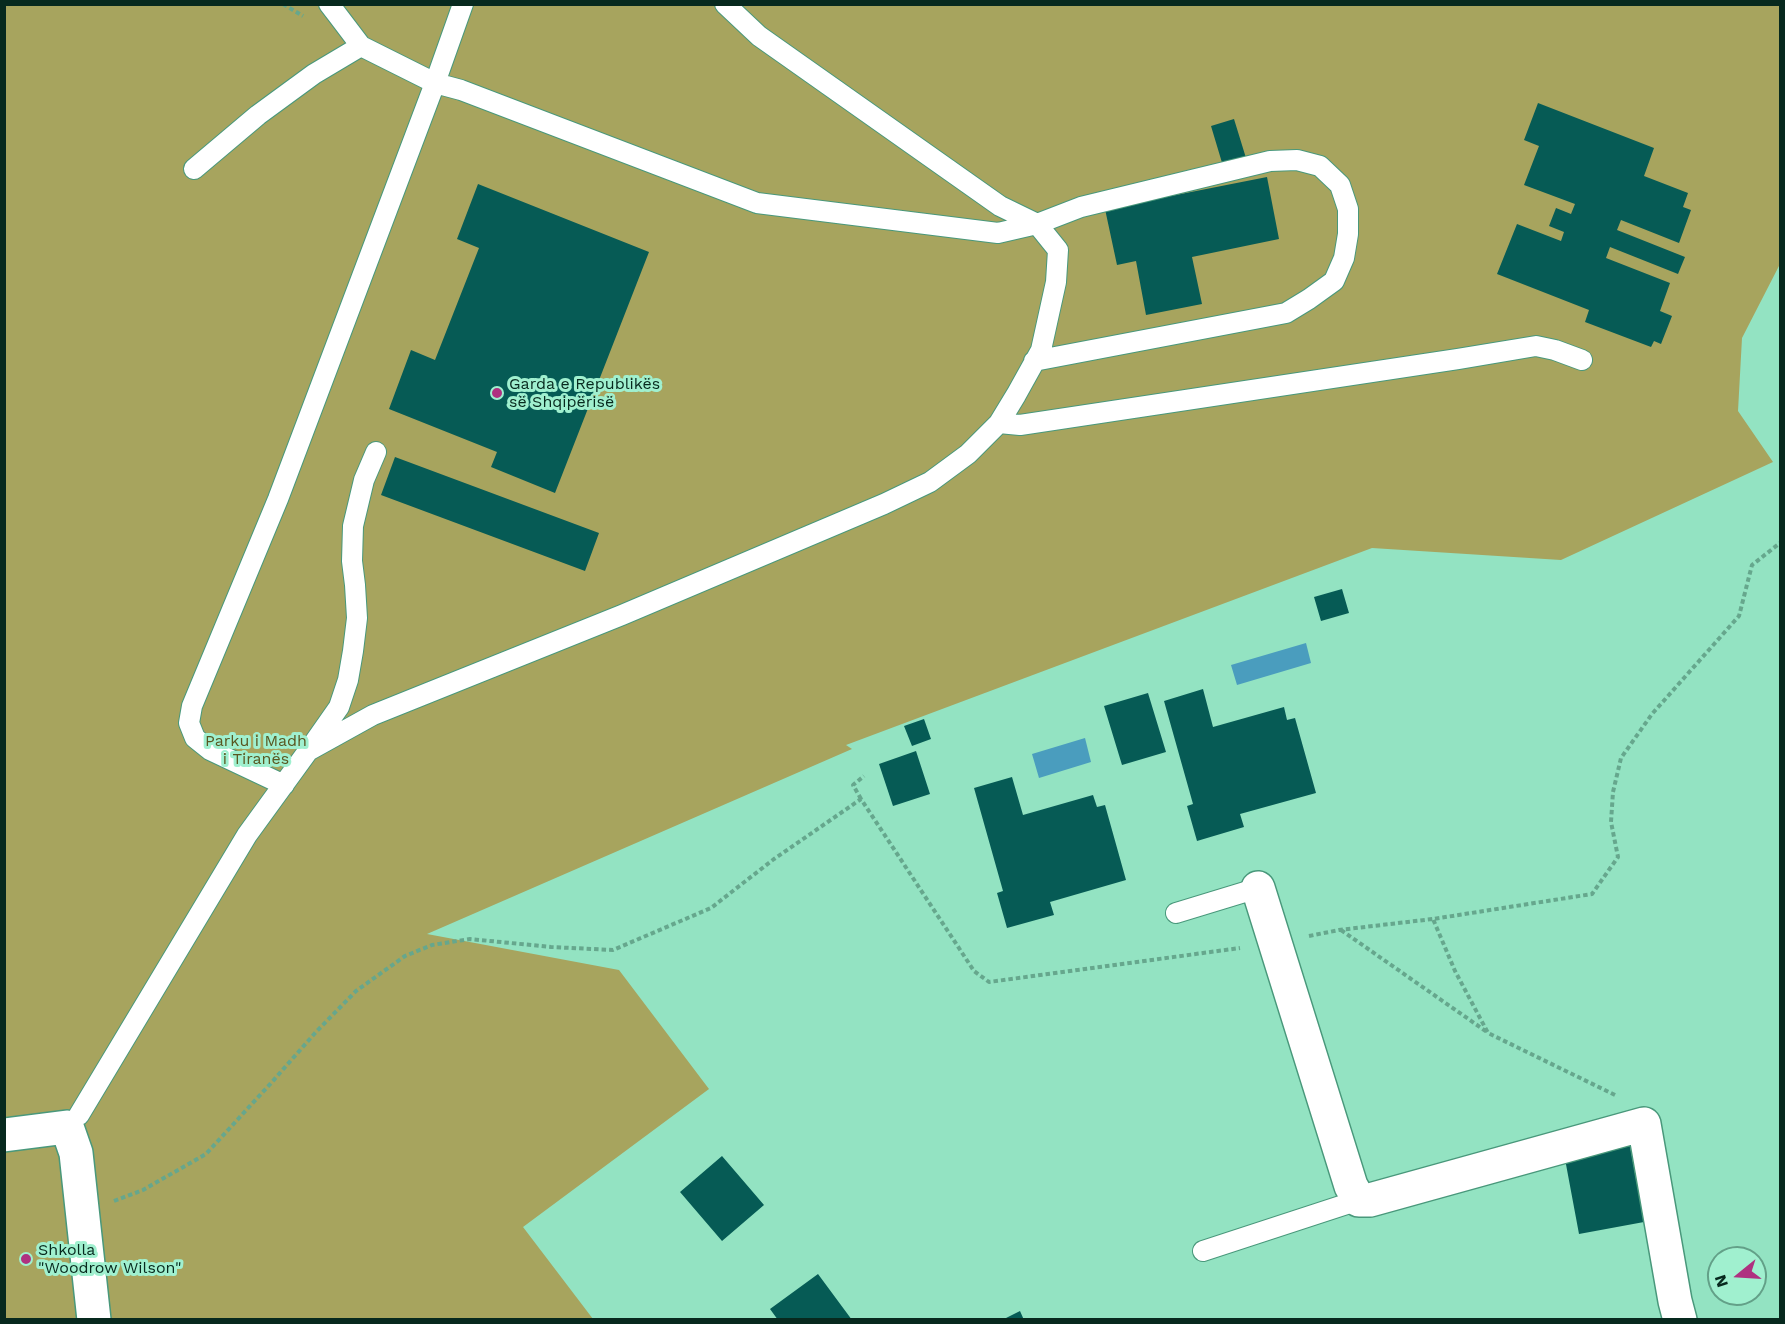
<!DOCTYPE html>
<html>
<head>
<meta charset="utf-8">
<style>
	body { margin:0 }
	#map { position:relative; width:1785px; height:1324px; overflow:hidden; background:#93e3c2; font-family:"Work Sans",sans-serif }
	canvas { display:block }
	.frame { position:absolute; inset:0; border:6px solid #07291e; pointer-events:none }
	.north { position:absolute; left:1707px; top:1246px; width:60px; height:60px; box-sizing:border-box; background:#a0f0cf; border:2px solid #63a088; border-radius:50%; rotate:252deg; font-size:16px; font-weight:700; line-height:24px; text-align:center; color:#07291e }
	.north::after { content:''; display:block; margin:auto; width:21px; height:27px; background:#af3180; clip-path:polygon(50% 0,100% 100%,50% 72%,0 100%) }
</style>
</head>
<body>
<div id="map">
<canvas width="1785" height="1324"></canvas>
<div class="frame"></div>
<div class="north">N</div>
</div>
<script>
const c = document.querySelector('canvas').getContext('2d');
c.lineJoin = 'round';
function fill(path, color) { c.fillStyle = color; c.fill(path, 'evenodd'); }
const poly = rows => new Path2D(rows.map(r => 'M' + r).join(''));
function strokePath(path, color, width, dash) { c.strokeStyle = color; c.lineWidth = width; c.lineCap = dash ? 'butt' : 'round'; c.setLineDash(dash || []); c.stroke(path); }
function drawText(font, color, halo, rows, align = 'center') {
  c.font = font + ' "Work Sans",sans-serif'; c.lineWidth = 6; c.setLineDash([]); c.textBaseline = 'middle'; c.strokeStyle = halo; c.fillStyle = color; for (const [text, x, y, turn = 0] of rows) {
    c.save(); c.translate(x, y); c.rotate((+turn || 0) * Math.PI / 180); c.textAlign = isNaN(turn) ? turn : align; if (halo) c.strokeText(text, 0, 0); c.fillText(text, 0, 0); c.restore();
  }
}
fill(poly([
	[5,5,1780,5,1780,264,1742,338,1738,411,1773,462,1561,560,1372,548,846,745,852,749,427,934,619,970,709,1089,523,1227,593,1319,5,1320]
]), '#a7a45e');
fill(poly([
	[1306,643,1311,663,1237,685,1231,665],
	[1085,738,1091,762,1039,778,1032,754]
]), '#4a9dbe');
fill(poly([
	[1538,103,1654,148,1644,176,1688,193,1683,207,1691,210,1679,243,1621,220,1617,230,1685,257,1678,274,1610,247,1606,258,1670,283,1660,311,1672,316,1661,344,1654,341,1651,347,1585,322,1589,310,1497,274,1517,224,1561,241,1564,232,1549,226,1556,208,1571,214,1575,204,1524,185,1539,146,1524,140],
	[1234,119,1246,158,1223,166,1211,126],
	[1267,177,1279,239,1192,257,1202,304,1146,315,1136,261,1117,265,1105,209],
	[478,184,649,252,555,493,491,467,497,452,389,409,411,350,435,360,479,248,457,239],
	[395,457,599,533,585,571,381,495],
	[1342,589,1349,613,1321,621,1314,597],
	[1203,689,1213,727,1284,707,1287,720,1295,718,1316,793,1240,814,1244,827,1197,841,1187,806,1193,804,1164,701],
	[1148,693,1166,752,1122,765,1104,706],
	[924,719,931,739,912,746,904,726],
	[916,751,930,794,893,806,879,764],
	[1012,777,1023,815,1093,795,1097,807,1105,805,1126,880,1050,902,1054,915,1007,928,997,893,1003,891,974,788],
	[1630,1146,1644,1222,1579,1234,1565,1159],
	[722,1156,764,1205,722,1241,680,1192],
	[818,1274,852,1320,778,1320,770,1309],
	[1020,1311,1024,1320,1002,1320]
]), '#065b55');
const lane = poly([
	[329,4,339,17,361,46,435,83,461,90,757,203,998,233,1037,224,1081,207,1270,161,1297,160,1320,166,1340,185,1348,209,1348,234,1344,258,1334,281,1309,299,1286,313,1034,361],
	[194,169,258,115,314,74,361,46],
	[999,423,1020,425,1458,359,1536,346,1555,350,1582,360],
	[311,747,339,707,348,680,353,651,357,618,355,585,352,561,353,526,364,480,376,452],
	[284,785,210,750,195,738,189,723,192,706,278,499,435,83,463,4],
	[1176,913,1258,888],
	[79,1115,247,835,308,751,373,715,622,615,884,504,930,482,968,454,999,423,1016,395,1041,350,1056,282,1058,250,1037,224,1000,206,759,36,725,4],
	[1203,1251,1359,1200]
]);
const street = poly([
	[1258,888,1351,1186,1359,1200,1370,1200,1644,1124,1675,1301,1680,1320],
	[4,1135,67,1127,76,1153,94,1320]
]);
strokePath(lane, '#49987b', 22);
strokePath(street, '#49987b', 36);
strokePath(poly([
	[283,4,303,16],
	[861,799,853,785,864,776],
	[1341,930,1487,1032],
	[1309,936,1339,930,1433,919],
	[1615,1095,1488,1033,1455,971,1433,919,1592,894,1618,857,1611,822,1613,792,1621,758,1652,714,1739,616,1752,565,1780,543],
	[114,1201,143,1190,206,1154,272,1082,316,1032,356,991,405,956,432,945,470,939,551,947,613,950,711,908,774,859,861,799,974,971,989,982,1240,948]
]), '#66a78d', 4, [4.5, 3]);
strokePath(lane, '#fff', 20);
strokePath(street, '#fff', 33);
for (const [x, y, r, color] of [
	[497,393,6,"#af3180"],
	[26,1259,6,"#af3180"]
]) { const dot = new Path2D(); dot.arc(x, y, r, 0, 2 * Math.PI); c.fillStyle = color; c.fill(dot); strokePath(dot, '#a0f0cf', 2); }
drawText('16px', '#07291e', '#a0f0cf', [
	["Garda e Republikës",509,384],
	["së Shqipërisë",509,402],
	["Shkolla",38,1250],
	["\"Woodrow Wilson\"",38,1268]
], 'left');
drawText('16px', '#595721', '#a0f0cf', [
	["Parku i Madh",256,741],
	["i Tiranës",256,759]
]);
</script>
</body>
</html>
